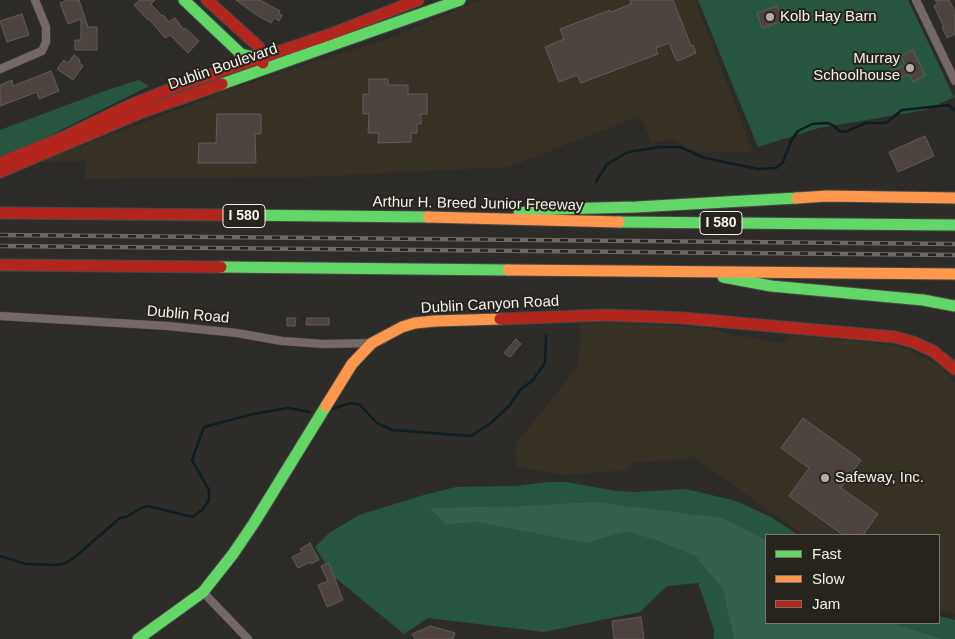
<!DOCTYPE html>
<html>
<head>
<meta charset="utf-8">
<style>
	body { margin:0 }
	#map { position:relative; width:955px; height:639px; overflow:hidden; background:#2e2c29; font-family:Helvetica,sans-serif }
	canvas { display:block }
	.legend { position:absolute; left:765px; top:534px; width:175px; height:90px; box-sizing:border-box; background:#27231d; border:1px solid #797670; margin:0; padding:6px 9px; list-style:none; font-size:15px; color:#f4f2ed }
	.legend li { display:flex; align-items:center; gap:10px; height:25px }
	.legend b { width:25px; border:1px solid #797670 }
</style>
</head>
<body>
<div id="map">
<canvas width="955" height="639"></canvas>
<ul class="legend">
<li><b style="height:6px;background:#63d668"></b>Fast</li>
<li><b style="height:6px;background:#ff974d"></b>Slow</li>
<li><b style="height:6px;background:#b3261e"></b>Jam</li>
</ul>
</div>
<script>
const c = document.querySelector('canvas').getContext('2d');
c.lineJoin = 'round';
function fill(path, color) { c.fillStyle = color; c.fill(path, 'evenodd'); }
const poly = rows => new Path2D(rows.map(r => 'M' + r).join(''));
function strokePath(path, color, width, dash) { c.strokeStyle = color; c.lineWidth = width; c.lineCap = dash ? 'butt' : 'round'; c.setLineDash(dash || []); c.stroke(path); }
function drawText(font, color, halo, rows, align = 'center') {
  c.font = font + ' Helvetica,sans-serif'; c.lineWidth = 4; c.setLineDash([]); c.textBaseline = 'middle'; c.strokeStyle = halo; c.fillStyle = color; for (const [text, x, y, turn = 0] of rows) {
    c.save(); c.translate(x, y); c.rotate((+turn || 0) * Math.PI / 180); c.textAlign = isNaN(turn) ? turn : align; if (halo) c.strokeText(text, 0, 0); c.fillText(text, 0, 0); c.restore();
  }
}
fill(poly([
	[480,0,695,0,753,152,696,152,673,139,652,143,640,116,509,167,308,177,85,179,86,161,39,162,232,89,390,38],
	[621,322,714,329,731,336,756,337,764,341,785,343,789,336,794,335,893,345,906,349,939,365,955,383,955,615,939,609,939,535,803,535,692,456,682,460,634,462,629,470,565,475,517,467,515,454,516,443,569,378,578,364,581,323]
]), '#383126');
fill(poly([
	[698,0,908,0,954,97,926,110,819,128,758,147],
	[139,80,149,86,11,155,0,158,0,130,107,90],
	[548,482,567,482,616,491,634,492,686,489,736,501,771,517,798,535,766,535,766,623,939,623,939,616,955,620,955,639,714,639,714,630,698,583,667,586,640,612,544,632,428,618,404,634,333,576,315,547,329,533,359,515,427,494,456,487,516,486]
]), '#26563f');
fill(poly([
	[594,502,722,518,766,540,766,623,895,623,900,626,942,639,734,639,723,589,695,556,659,541,627,531,586,543,478,522,446,524,430,508,525,506]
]), '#31614b');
strokePath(poly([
	[596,182,607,164,628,152,660,147,680,147,705,158,758,169,776,168,783,162,791,141,798,131,812,124,828,123,834,126,839,131,845,132,866,123,886,123,902,110,949,105,955,111],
	[332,409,351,403,360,405,377,423,392,430,471,436,491,423,509,406,520,390,533,380,545,363,546,336],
	[0,556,25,564,57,565,66,563,76,556,120,518,126,517,141,508,148,506,193,517,203,509,209,500,209,490,192,460,204,427,253,414,288,408,310,412]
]), '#0b1f22', 2.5);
const building = poly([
	[68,0,79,0,88,27,97,27,97,50,75,50,75,40,81,40,81,19,68,24,60,3,68,0],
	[140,0,155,0,151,4,162,16,163,15,169,22,175,18,184,30,185,28,199,41,188,53,170,35,165,38,149,19,148,20,134,5,140,0],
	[236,0,260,0,280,11,279,14,282,15,279,21,274,18,271,23,258,16,236,0],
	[630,0,673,0,691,46,693,45,696,53,678,61,676,60,669,43,656,48,658,54,581,83,577,75,559,82,545,47,564,39,560,29,610,10,611,12,631,4,630,0],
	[935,0,949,0,955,12,955,34,947,38,942,27,944,27,934,6,938,4,935,0],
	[777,6,783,21,762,28,757,13,777,6],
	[22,14,29,35,7,42,0,21,22,14],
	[913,50,925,75,913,82,909,74,897,80,892,71,905,65,901,56,913,50],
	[74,55,80,60,79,62,83,66,73,80,57,69,64,60,68,63,74,55],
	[51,71,59,91,39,99,37,92,0,106,0,85,12,80,13,86,51,71],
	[369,79,388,79,388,85,408,85,408,94,427,94,427,114,421,114,421,124,417,124,417,133,411,133,411,142,378,143,379,133,368,133,369,114,363,114,363,94,369,94,369,79],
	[217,114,261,114,261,134,255,134,256,163,198,163,199,143,216,143,217,114],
	[925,136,934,156,898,172,889,152,925,136],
	[287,318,296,318,295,326,287,326,287,318],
	[307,318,329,318,329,325,306,325,307,318],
	[516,339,521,344,510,357,504,353,516,339],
	[803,418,861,460,841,488,878,514,863,535,843,535,789,496,809,468,781,448,803,418],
	[310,543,319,560,311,564,310,562,298,568,292,557,302,552,300,549,310,543],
	[329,563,343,600,327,607,318,585,328,581,321,566,329,563],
	[641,617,644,639,614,639,612,621,641,617],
	[431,626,455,633,453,639,415,639,412,634,431,626]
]);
fill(building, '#4d433e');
strokePath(building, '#605c5a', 1);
const street = poly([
	[916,0,955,81],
	[0,69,42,51,46,42,46,27,35,0],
	[0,316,168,326,237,333,282,341,324,344,372,343],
	[203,592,248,639]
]);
const fast = poly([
	[184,0,241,54,259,58],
	[222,84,460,0],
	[519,213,555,209,636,207,797,198],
	[232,215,428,217],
	[619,222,955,225],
	[221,267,508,270],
	[723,277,771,286,923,300,955,306],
	[138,639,203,592,233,554,254,523,326,406]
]);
const slow = poly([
	[797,198,827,196,955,198],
	[428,217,619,222],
	[508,270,955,274],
	[326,406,352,364,372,343,402,327,415,323,435,321,500,319]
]);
const jam = poly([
	[207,0,259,47,259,58,263,63],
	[0,163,64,137,128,106,180,85,331,34,418,0],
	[0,172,145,111,222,84],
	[0,213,232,215],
	[0,265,221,267],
	[500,319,607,315,682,318,895,337,913,342,933,351,955,369]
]);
strokePath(street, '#494845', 9);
strokePath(fast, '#494845', 13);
strokePath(slow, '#494845', 13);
strokePath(jam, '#494845', 13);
strokePath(street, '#746866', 8);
strokePath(fast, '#63d668', 11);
strokePath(slow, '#ff974d', 11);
strokePath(jam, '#b3261e', 11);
const rail = poly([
	[0,235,955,244],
	[0,246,955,255]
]);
strokePath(rail, '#6e6764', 4.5);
strokePath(rail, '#27231d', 2.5, [8]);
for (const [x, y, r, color] of [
	[770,17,5,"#afada8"],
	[910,68,5,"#afada8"],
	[825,478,5,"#afada8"]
]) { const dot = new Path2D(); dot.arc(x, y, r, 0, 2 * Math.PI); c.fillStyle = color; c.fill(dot); strokePath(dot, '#27231d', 2); }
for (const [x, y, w] of [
	[244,216,42],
	[721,223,42]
]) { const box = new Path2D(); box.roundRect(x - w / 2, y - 11.5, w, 23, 4); c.fillStyle = '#27231d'; c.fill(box); strokePath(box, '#f4f2ed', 1); }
drawText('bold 14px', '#f4f2ed', null, [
	["I 580",244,216],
	["I 580",721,223]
]);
drawText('15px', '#f4f2ed', '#27231d', [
	["Kolb Hay Barn",780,17],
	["Murray",900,59,"right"],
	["Schoolhouse",900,76,"right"],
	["Safeway, Inc.",835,478]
], 'left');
drawText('15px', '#f4f2ed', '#27231d', [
	["Dublin Boulevard",223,67,-19],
	["Arthur H. Breed Junior Freeway",478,204,1],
	["Dublin Canyon Road",490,305,-3],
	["Dublin Road",188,315,5]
]);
</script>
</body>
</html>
